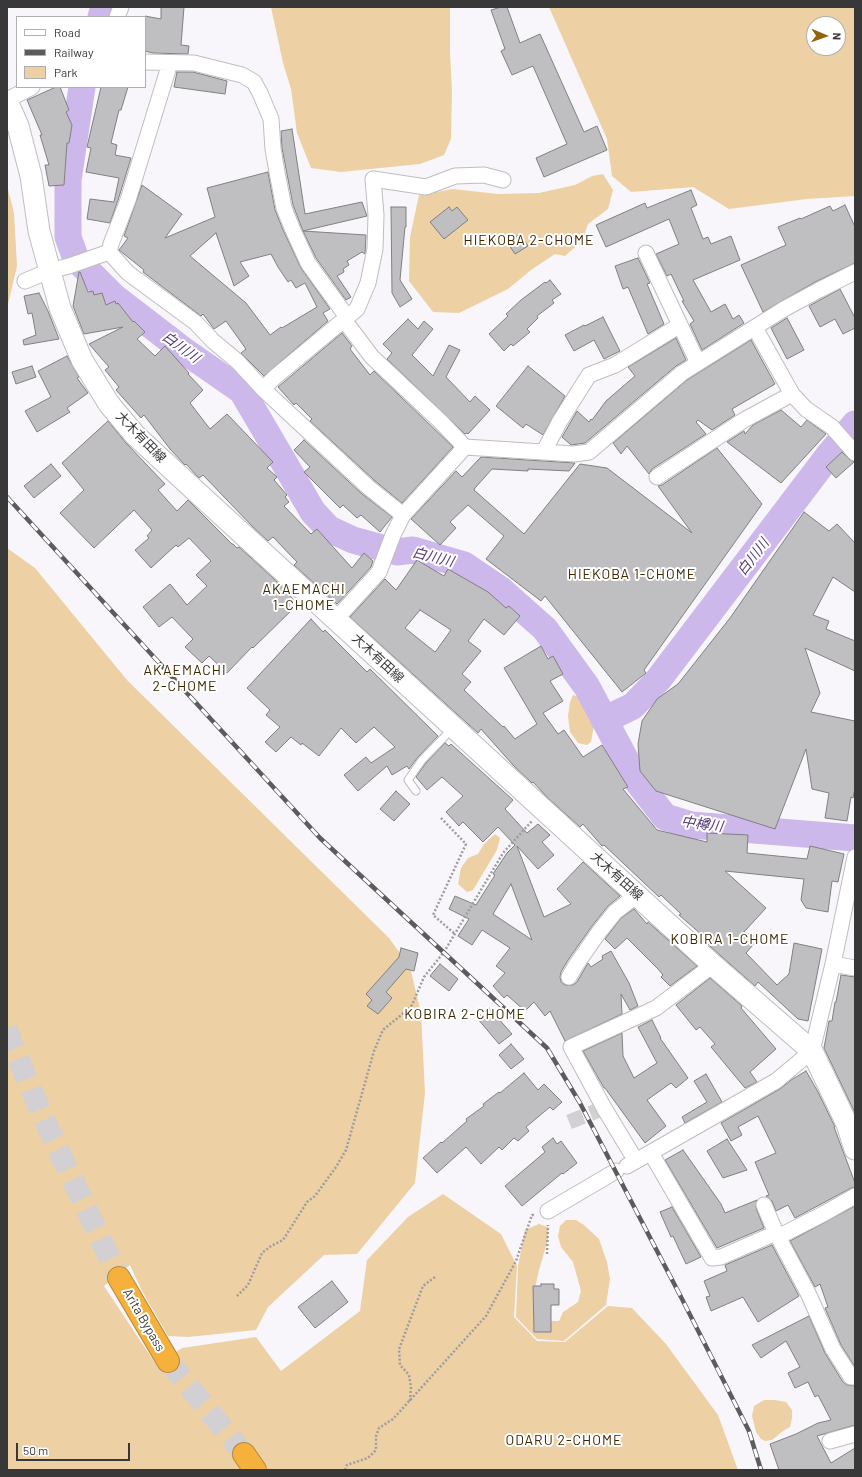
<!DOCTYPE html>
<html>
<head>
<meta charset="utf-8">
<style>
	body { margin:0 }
	#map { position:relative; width:862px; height:1477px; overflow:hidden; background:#f8f6fa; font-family:Barlow,sans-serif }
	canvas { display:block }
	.frame { position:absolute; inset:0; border:8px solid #383839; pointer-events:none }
	.legend { position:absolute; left:16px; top:16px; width:130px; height:72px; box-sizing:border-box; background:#fff; border:1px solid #afafb0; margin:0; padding:5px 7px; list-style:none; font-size:12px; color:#383839 }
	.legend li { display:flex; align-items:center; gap:8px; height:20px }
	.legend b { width:20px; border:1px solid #afafb0 }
	.north { position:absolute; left:806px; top:16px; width:40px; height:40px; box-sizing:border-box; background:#fff; border:1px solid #afafb0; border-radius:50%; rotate:92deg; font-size:11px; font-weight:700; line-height:16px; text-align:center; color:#383839 }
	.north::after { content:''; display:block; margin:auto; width:14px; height:18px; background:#90630c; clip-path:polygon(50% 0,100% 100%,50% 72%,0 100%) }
	.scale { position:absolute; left:16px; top:1443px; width:114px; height:18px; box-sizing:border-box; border:2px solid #383839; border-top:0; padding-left:5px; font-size:12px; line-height:14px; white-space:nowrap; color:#383839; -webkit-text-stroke:3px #fff; paint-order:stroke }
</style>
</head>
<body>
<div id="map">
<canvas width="862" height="1477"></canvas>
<div class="frame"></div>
<ul class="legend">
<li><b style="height:5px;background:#fff"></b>Road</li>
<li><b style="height:5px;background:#5c5b5d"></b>Railway</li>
<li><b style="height:11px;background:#eed0a5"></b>Park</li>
</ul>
<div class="north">N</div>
<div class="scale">50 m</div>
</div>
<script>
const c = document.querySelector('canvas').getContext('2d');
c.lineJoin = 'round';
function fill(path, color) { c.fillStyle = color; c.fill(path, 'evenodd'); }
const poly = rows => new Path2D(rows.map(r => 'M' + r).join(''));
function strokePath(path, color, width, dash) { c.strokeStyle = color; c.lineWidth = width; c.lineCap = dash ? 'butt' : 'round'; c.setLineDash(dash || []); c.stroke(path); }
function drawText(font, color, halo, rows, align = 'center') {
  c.font = font + ' Barlow,"Noto Sans JP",sans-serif'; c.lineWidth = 4; c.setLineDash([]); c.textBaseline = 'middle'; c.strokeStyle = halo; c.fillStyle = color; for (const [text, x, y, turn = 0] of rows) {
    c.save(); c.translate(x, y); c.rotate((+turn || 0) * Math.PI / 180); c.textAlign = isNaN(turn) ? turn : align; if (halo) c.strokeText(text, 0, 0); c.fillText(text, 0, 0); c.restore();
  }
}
fill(poly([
	[271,7,450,7,450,53,452,91,451,139,444,155,420,164,341,172,311,168,297,133,291,89,283,63],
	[549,7,855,7,855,196,807,199,729,209,693,187,631,192,612,176,607,139],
	[814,24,838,24,838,48,814,48],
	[603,174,613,190,608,209,588,224,582,241,565,256,555,254,531,270,508,289,459,313,433,312,409,281,410,237,419,195,453,189,498,194,539,193,575,185,592,176],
	[7,185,14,213,17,266,7,309],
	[7,548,35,568,127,680,389,938,410,967,421,1013,425,1093,415,1183,357,1254,324,1255,268,1307,256,1330,188,1337,168,1336,142,1291,130,1265,104,1286,159,1369,174,1358,174,1353,182,1348,256,1337,281,1371,360,1311,367,1260,408,1217,443,1194,501,1234,517,1266,514,1317,537,1341,565,1342,608,1306,632,1308,666,1344,718,1415,738,1470,7,1470],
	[573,695,579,697,594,725,591,742,587,745,578,743,570,732,568,716,570,702],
	[495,834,500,838,497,850,473,890,467,892,458,884,461,868,468,858,478,854,484,844],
	[566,1220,576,1220,584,1225,599,1239,607,1262,610,1279,606,1305,564,1341,537,1339,516,1317,518,1266,525,1230,539,1224,548,1227,548,1239,539,1270,533,1298,539,1321,559,1321,563,1312,578,1302,581,1291,573,1262,561,1247,558,1236,560,1226],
	[764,1400,775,1400,786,1402,792,1410,792,1418,790,1427,783,1431,772,1440,765,1441,761,1439,756,1432,752,1416,754,1406]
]), '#eed0a5');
strokePath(poly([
	[101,17,104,7],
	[82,87,68,180,68,237,76,259,114,297,183,350,242,391,313,512,329,529,353,540,397,552,413,550,464,565,501,590,545,629,587,687,637,781,665,817,691,825,855,838],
	[604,720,633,706,658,680,829,455,855,424]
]), '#cdb8eb', 27);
const building = poly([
	[161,7,184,7,181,45,189,46,188,54,153,53,145,51,145,16,161,19,161,7],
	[501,7,507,7,520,43,540,34,584,132,597,126,607,150,544,177,536,158,567,144,533,66,512,75,501,51,505,49,491,10,501,7],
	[177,72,193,72,227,81,225,94,174,87,177,72],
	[56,87,60,87,69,110,66,112,72,125,69,143,67,143,64,185,49,186,45,165,49,165,40,135,42,135,27,100,56,87],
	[101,87,128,87,121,110,119,110,111,143,117,145,115,155,131,158,119,197,110,223,87,219,90,199,114,202,119,178,86,172,91,148,87,147,101,87],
	[292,129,305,214,362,202,367,216,303,231,293,205,282,148,281,131,292,129],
	[268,172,275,210,284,232,301,268,330,309,323,313,328,321,264,376,241,353,246,349,226,321,214,329,203,314,201,316,143,272,144,270,119,250,128,238,124,236,142,185,182,214,165,238,215,217,207,188,268,172],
	[216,233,234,286,249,276,240,262,271,254,278,267,288,282,291,280,296,288,305,283,317,307,282,328,281,327,270,335,246,303,190,256,216,233],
	[691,190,697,205,691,208,703,239,708,237,711,244,731,236,740,260,693,280,711,312,725,304,733,319,739,315,744,323,702,350,690,324,694,321,682,301,684,301,671,274,667,276,656,254,679,244,669,219,606,247,596,225,645,203,647,208,691,190],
	[845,205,855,227,855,263,815,282,763,312,741,265,786,245,778,227,800,218,801,219,830,206,833,211,845,205],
	[391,207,406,207,406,227,405,227,400,280,412,299,400,307,392,293,391,207],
	[449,207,452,211,457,207,468,220,444,239,430,222,449,207],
	[303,231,366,235,365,254,362,252,347,261,349,265,343,269,344,272,337,276,351,297,346,300,316,258,303,231],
	[520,234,528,246,515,254,507,242,520,234],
	[638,258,650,283,647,284,664,324,648,334,628,287,623,289,615,266,638,258],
	[79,272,80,272,88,292,93,291,94,295,102,293,106,305,115,301,116,304,118,303,133,322,134,321,145,332,137,339,155,356,165,346,189,373,188,374,203,390,190,403,210,429,227,414,273,462,267,468,277,477,274,480,287,495,285,497,289,502,284,506,311,534,317,529,352,568,364,553,373,561,371,567,337,604,294,565,297,562,273,537,268,541,252,526,203,475,199,478,186,464,185,465,170,449,144,415,141,418,116,390,119,387,105,370,109,367,89,344,123,327,84,334,73,306,79,272],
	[550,280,561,294,552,300,554,303,537,316,538,318,527,329,530,332,513,346,511,344,504,351,489,334,508,316,506,314,521,300,545,282,546,283,550,280],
	[840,289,855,318,855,328,843,334,835,319,820,327,809,306,840,289],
	[39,293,48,311,59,339,24,345,23,340,36,335,32,313,28,314,24,296,39,293],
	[603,317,620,351,604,359,594,340,574,351,565,335,584,325,585,326,603,317],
	[787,318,804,350,787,359,771,328,787,318],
	[408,319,418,329,424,321,433,329,412,355,433,376,449,345,460,350,446,377,470,402,475,396,490,410,468,434,467,433,465,434,387,359,392,353,383,344,408,319],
	[342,333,352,346,350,349,370,375,374,371,453,447,402,503,374,480,310,421,312,419,296,403,294,405,278,387,342,333],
	[676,338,686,360,676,366,585,443,571,445,562,437,577,411,589,422,591,419,592,420,606,401,635,376,628,367,676,338],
	[751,340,775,384,732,409,735,415,712,430,698,420,696,422,706,434,652,469,649,474,627,446,621,454,613,443,687,380,751,340],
	[67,356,79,377,77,378,88,393,67,408,70,412,37,432,25,411,51,397,38,371,67,356],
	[32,366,36,377,16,384,12,372,32,366],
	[528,366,565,396,543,435,526,424,523,428,496,406,528,366],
	[781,410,801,427,807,420,826,434,781,483,727,442,744,431,745,434,753,425,781,410],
	[108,421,126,443,165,484,158,490,177,511,188,500,232,544,233,544,237,548,239,547,273,578,298,604,253,648,252,647,227,673,209,656,202,663,185,647,193,639,172,617,159,627,143,607,170,584,187,605,207,586,196,575,211,561,189,538,178,547,176,545,151,568,135,550,149,538,147,536,152,530,134,510,94,548,60,513,84,490,62,463,108,421],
	[304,440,362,494,392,517,380,532,361,515,357,518,343,505,340,508,304,472,310,467,294,450,304,440],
	[717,448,762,504,644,670,646,673,622,692,545,596,541,601,486,559,504,536,468,505,450,522,456,528,440,545,411,519,456,471,462,477,481,457,575,463,569,471,528,469,528,471,492,469,475,488,474,490,524,534,580,464,607,468,692,533,658,486,662,485,717,448],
	[842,452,849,459,854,462,836,478,826,467,842,452],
	[51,464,61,476,34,498,24,486,51,464],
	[804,512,829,531,837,524,855,543,855,592,833,577,813,615,829,621,826,629,855,641,855,671,805,648,820,693,811,712,855,721,855,788,853,798,851,797,847,821,825,818,829,793,812,789,806,749,775,829,656,791,640,771,638,744,642,721,657,699,678,684,730,618,804,512],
	[417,560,444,576,448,569,488,592,506,608,509,606,520,616,504,635,484,619,468,641,481,651,462,674,471,682,464,690,503,727,504,726,515,739,537,724,504,668,541,646,548,659,553,656,563,674,550,681,563,701,543,713,558,734,564,730,583,757,602,745,628,787,623,789,657,830,707,842,707,833,748,835,747,853,807,859,810,846,844,854,838,882,832,881,828,912,806,908,801,900,804,879,725,871,766,908,744,932,759,938,746,953,777,985,789,974,794,943,822,949,808,1021,798,1019,758,982,755,986,721,956,700,937,702,935,679,915,681,914,661,895,659,897,604,845,602,846,583,824,580,827,547,797,533,782,532,783,513,765,481,729,478,733,350,617,385,579,396,590,417,560],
	[420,610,451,630,436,651,435,652,405,628,420,610],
	[311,619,323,632,325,630,367,672,370,669,438,736,418,757,409,769,407,766,392,775,387,766,358,791,344,775,366,757,371,763,395,747,374,727,356,743,341,728,319,756,302,743,301,745,291,737,276,752,265,742,280,727,266,715,270,710,247,688,311,619],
	[445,743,449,746,451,744,513,800,505,809,527,833,538,824,550,835,542,842,554,855,538,869,517,846,544,917,571,904,557,889,583,862,620,896,608,906,592,926,568,960,561,972,560,977,561,982,565,985,573,985,577,982,588,963,591,967,603,959,602,956,611,951,629,983,638,1006,630,1010,621,994,622,1014,565,1041,550,1011,545,1016,534,1002,525,1011,507,995,504,998,493,986,505,973,496,966,510,948,482,930,472,945,458,936,469,919,449,909,455,896,476,905,495,875,493,874,507,853,515,845,498,827,483,842,463,822,459,826,446,812,463,796,442,777,427,790,416,777,426,763,445,743],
	[511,884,532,940,493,914,511,884],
	[396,791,410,804,394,821,380,809,396,791],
	[634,909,647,924,648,922,697,966,670,986,661,977,663,975,658,969,627,938,615,949,605,939,621,918,634,909],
	[401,948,418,953,414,971,406,969,386,992,392,998,378,1014,367,1006,372,1000,366,994,399,957,401,948],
	[440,964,458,979,449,991,430,976,440,964],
	[841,975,855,977,855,1113,824,1048,829,1021,832,1021,835,1002,836,1002,841,975],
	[710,978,742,1006,741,1008,776,1049,750,1072,757,1082,745,1088,711,1047,715,1044,700,1027,696,1030,676,1005,710,978],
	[489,1008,512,1034,499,1044,477,1018,489,1008],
	[652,1020,661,1038,660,1038,688,1078,676,1088,671,1083,647,1100,666,1126,645,1143,605,1088,604,1088,583,1051,622,1033,623,1056,634,1078,657,1063,638,1027,652,1020],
	[511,1044,524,1059,511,1069,499,1055,511,1044],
	[806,1071,818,1092,835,1127,834,1127,855,1183,855,1187,851,1188,795,1218,788,1205,776,1211,772,1201,766,1196,769,1195,755,1162,776,1153,758,1116,738,1127,742,1135,731,1141,721,1123,780,1089,791,1080,806,1071],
	[524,1073,538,1090,544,1084,562,1102,553,1110,550,1107,526,1127,529,1131,518,1141,514,1138,502,1150,499,1147,481,1164,466,1147,437,1173,423,1158,441,1142,442,1143,467,1121,466,1119,484,1106,483,1104,499,1092,500,1093,524,1073],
	[706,1074,722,1102,685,1123,682,1117,707,1102,694,1081,706,1074],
	[553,1138,557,1144,561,1141,577,1163,563,1174,562,1173,522,1206,505,1186,545,1152,542,1147,553,1138],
	[727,1139,747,1170,723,1178,707,1151,727,1139],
	[683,1150,721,1204,725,1213,757,1200,756,1208,764,1228,717,1248,665,1160,683,1150],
	[855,1206,855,1367,841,1345,825,1308,828,1307,820,1284,815,1287,790,1241,855,1206],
	[672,1207,701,1257,686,1264,673,1236,671,1237,660,1212,672,1207],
	[772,1245,799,1296,758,1322,743,1297,711,1311,706,1297,710,1296,704,1281,727,1271,725,1265,772,1245],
	[332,1281,348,1302,315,1328,298,1307,332,1281],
	[541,1284,554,1284,554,1289,559,1289,559,1305,551,1305,551,1332,534,1332,533,1286,541,1286,541,1284],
	[809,1316,825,1353,843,1382,847,1385,855,1386,855,1425,817,1436,831,1463,855,1448,855,1470,779,1470,770,1444,796,1434,818,1423,831,1420,818,1395,815,1397,808,1382,795,1388,788,1373,800,1367,786,1341,761,1358,752,1345,809,1316]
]);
fill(building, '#bfbec1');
strokePath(building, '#817f82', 1);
strokePath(poly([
	[569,1122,604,1108]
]), '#d2d0d3', 15, [15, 8]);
strokePath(poly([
	[7,1028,11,1042,44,1119,119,1278],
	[168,1361,244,1454]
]), '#d2d0d3', 22, [22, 11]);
const lane = poly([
	[416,791,408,780,422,760,452,729]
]);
const street = poly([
	[117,17,121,7],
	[145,62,194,63,242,75,254,82,260,93,271,119,273,149,277,172,284,208,292,228,308,263,347,317],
	[170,63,128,200,111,244,109,252,128,273,196,323,213,341,237,361,263,389,275,377,357,309,368,283,375,249,376,215,373,179,426,187,455,176,484,175,503,180],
	[7,100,32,87],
	[646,253,698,363],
	[25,281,49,271,69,266,109,252],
	[344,320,372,357,440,421,465,447],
	[755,328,792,394,806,409,832,427,855,453],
	[263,389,368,487,403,515],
	[544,451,560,421,589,375,615,365,680,325],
	[657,477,744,420,792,394],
	[336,619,379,572,393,535,403,515,465,447,574,454,589,452,682,373,784,309,819,290,855,272],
	[833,964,855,968],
	[569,977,576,965,599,932,615,912,637,895],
	[651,1153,712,1258,721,1257,776,1233],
	[636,1161,604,1108,571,1047,656,1008,713,965],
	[627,1166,776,1081,812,1051,833,964,855,857],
	[764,1205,776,1233,808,1293,833,1349,851,1377,855,1377],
	[548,1211,616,1171],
	[778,1237,823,1214,855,1196],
	[830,1441,855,1434]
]);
const secondary = poly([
	[7,101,18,126,31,176,39,231,60,308,82,360,109,404,135,435,188,484,713,965,812,1051,847,1124,855,1149]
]);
const highway = poly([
	[119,1278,168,1361],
	[244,1454,255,1470]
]);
strokePath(lane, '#bfbdc1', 9);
strokePath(street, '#bfbdc1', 17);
strokePath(secondary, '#bfbdc1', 23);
strokePath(highway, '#b3873b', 24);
strokePath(poly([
	[441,818,466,844,433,915,455,934],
	[547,1254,548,1225],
	[237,1296,248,1285,262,1253,271,1246,283,1240,307,1202,315,1196,336,1167,346,1150,374,1051,382,1032,384,1029,399,1017,412,1005,424,977,444,952,503,853,532,821],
	[410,1401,411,1387,409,1375,400,1365,399,1349,423,1286,435,1277],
	[345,1470,347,1465,368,1458,376,1450,376,1436,379,1428,393,1419,486,1316,516,1261,532,1215,535,1215]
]), '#9d9c9e', 2.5, [2, 2]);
strokePath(lane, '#fff', 7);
strokePath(street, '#fff', 15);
strokePath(secondary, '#fff', 21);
strokePath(highway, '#f5b13c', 22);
const rail = poly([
	[7,497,320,838,547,1048,580,1103,681,1297,749,1431,761,1470]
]);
strokePath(rail, '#5c5b5d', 4.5);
strokePath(rail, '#fff', 3, [9]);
drawText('13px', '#383839', '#fff', [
	["大木有田線",141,437,46],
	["大木有田線",378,658,43],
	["大木有田線",617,876,42],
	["Arita Bypass",144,1320,60]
]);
c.letterSpacing = '1px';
drawText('14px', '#3b2600', '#fff', [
	["HIEKOBA 2-CHOME",529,240],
	["HIEKOBA 1-CHOME",632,574],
	["AKAEMACHI",304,589],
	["1-CHOME",304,605],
	["AKAEMACHI",185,670],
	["2-CHOME",185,686],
	["KOBIRA 1-CHOME",730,939],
	["KOBIRA 2-CHOME",465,1014],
	["ODARU 2-CHOME",564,1440]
]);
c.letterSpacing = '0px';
drawText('italic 14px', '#543876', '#fff', [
	["白川川",181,347,36],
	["白川川",433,557,14],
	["白川川",753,557,-53],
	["中樽川",702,824,8]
]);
</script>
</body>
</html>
